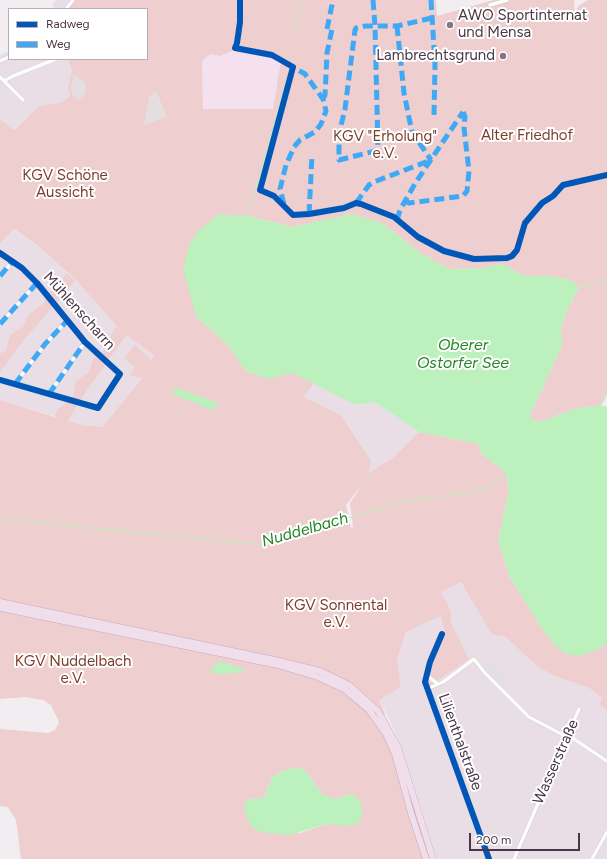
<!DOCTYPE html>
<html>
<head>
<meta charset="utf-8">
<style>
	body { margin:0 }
	#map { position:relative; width:607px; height:859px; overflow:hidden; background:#f2edf0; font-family:Figtree,sans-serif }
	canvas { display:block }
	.legend { position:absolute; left:8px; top:8px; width:140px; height:52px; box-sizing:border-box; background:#fff; border:1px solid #b6afb5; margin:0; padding:5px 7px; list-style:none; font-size:12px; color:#493745 }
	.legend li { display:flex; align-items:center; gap:8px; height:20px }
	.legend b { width:20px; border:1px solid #b6afb5 }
	.scale { position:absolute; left:469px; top:833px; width:111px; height:18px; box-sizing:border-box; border:2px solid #493745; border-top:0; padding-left:5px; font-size:12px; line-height:14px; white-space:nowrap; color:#493745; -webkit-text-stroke:3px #fff; paint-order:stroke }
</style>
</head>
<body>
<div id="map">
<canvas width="607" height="859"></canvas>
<ul class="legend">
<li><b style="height:5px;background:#0057b8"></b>Radweg</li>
<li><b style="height:5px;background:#3fa9f5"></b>Weg</li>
</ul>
<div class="scale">200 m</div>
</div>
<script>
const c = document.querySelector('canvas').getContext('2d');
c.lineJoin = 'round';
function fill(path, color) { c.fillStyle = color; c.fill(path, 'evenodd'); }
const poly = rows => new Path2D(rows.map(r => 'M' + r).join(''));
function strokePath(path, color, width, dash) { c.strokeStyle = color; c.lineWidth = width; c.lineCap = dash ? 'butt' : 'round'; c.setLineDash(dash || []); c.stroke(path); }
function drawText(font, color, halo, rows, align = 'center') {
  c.font = font + ' Figtree,sans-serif'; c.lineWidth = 4; c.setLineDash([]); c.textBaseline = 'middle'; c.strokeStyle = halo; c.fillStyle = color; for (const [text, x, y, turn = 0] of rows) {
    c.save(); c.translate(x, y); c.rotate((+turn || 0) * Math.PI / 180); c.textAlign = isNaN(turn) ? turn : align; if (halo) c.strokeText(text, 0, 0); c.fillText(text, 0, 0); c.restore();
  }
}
fill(poly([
	[56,0,72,0,65,9,56,9,52,5],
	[9,51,9,59,68,59,72,71,68,87,70,96,62,102,39,106,13,130,0,119,0,55],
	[0,207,10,227,37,245,74,278,125,334,154,355,153,366,102,427,83,425,0,400],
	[314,383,355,405,375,402,419,432,394,457,369,474,360,443,342,416,304,397],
	[461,582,492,635,504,636,537,666,554,676,589,688,602,698,599,704,607,711,607,859,437,859,401,744,379,699,401,687,397,660,406,632,441,616,444,630,440,641,469,659,451,622,451,610,440,592]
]), '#eadee6');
fill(poly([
	[237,49,282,61,273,110,203,109,202,61,210,54,220,56]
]), '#f5e0f0');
fill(poly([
	[72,0,436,0,437,16,494,0,574,0,575,16,578,6,588,0,607,0,607,394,601,405,574,409,539,422,529,417,562,346,561,328,567,310,579,288,571,280,550,276,525,276,502,264,482,268,449,269,422,254,382,223,351,214,293,227,248,216,196,316,226,343,247,372,269,379,293,372,314,383,304,397,342,416,371,461,369,473,394,457,419,432,478,444,482,454,506,473,509,490,498,541,510,578,540,625,555,646,595,651,607,644,607,711,599,704,602,698,589,688,554,676,537,666,504,636,492,635,461,582,441,592,451,611,451,622,469,659,429,686,427,680,444,630,441,616,406,632,397,660,401,687,379,700,385,714,384,717,399,744,435,859,21,859,16,820,8,807,0,806,0,729,48,733,55,730,59,722,51,705,43,700,24,697,0,699,0,400,58,418,55,416,58,409,73,397,76,381,89,372,93,359,108,347,112,333,117,326,74,278,37,245,14,229,0,243,0,119,14,130,39,106,62,102,70,96,68,87,72,71,68,59,147,59,147,9,65,9],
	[237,49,281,61,273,109,203,109,202,61,210,54,220,56],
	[126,335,154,355,151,360,135,345,124,358,135,367,129,375,142,378,144,376,102,427,83,425,68,421,80,400],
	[363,483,350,503,353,527,351,528,346,505],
	[293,768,304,769,323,795,335,799,352,794,339,824,327,824,300,833,260,832,248,799,263,798,273,777,282,771],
	[66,273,75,281,23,341,0,372,0,354,6,350,10,335,23,327,28,315,43,304,48,293,60,287]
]), '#eecece');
fill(poly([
	[74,74,84,81,86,87,86,93,79,100,77,100,72,94,71,87],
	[156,90,167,117,144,125,149,97],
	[489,659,506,679,499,685,482,665]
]), '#e4dee1');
fill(poly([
	[219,214,248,216,293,227,351,214,382,223,422,254,449,269,482,268,502,264,525,276,550,276,571,280,579,288,567,310,561,328,562,346,529,417,539,422,574,409,601,405,607,407,607,644,595,651,580,656,567,654,555,646,540,625,510,578,498,541,509,490,506,473,482,454,478,444,419,432,375,402,355,405,293,373,269,379,247,372,226,343,196,316,183,268,190,243,199,230],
	[175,387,218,403,217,407,212,410,173,394],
	[221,662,241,668,246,672,218,674,210,672,215,664],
	[293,768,304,769,323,795,335,799,352,794,360,800,362,810,360,822,352,826,327,824,289,835,260,832,251,827,245,814,244,806,248,799,263,798,273,777,282,771]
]), '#bcf0bc');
strokePath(poly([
	[296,31,301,0],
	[248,216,287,78],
	[579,288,607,280],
	[601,405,607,394],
	[0,519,264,545,400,502,467,493,489,487,506,473]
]), '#bcf0bc', 1);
const minor = poly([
	[490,5,507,0],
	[66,9,73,0],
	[0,61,9,57],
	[0,77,23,100],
	[4,81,13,76,56,59],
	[0,253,22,268,37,283,85,342,120,374,98,408,0,380],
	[0,276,13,261],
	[0,324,37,283],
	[15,384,45,344,67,321],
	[49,394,85,342],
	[442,634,430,662,425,682,489,859],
	[426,675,438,684],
	[427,689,443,682,474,659,484,672,529,717,567,737],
	[568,735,607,761],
	[514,859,579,709],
	[592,859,607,832]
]);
const trunk = poly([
	[0,602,279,661,320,671,349,685,378,711,398,747,433,859],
	[0,608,278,665,318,677,344,689,369,710,386,734,395,754,411,813,426,859]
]);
strokePath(minor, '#d0cace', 4.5);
strokePath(trunk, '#caa8c2', 7);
strokePath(minor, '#fdfcfd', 3.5);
strokePath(trunk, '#f0deea', 6);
strokePath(poly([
	[373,0,375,26,378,148,375,151,339,160,339,134,345,109,355,30,356,28,365,26,397,26,432,18],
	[431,0,435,64,434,116],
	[397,26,404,93,412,132,431,160],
	[327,29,333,0],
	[323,99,325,95,327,53,332,29],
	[405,201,409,203,463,196,467,191,469,171,464,128,465,116,463,112],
	[356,203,369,185,374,182,431,160],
	[284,204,280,189,286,165,294,147,300,140,315,132,321,124,326,111,323,99,305,74,293,67,292,69],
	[309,214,312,155],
	[397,220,400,210,416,182,463,112],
	[0,276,13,261],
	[0,324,37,283],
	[15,384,45,344,67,321],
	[49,394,85,342]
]), '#3fa9f5', 5, [10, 5]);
strokePath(poly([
	[240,0,240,22,237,43,235,48,272,55,293,67,260,190,274,196,293,215,309,214,344,208,356,203,361,204,394,217,418,237,444,251,474,259,507,258,512,256,517,250,525,223,542,203,553,196,563,185,607,175],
	[0,253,22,268,37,283,85,342,120,374,98,408,0,380],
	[442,634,430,662,425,682,489,859]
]), '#0057b8', 6);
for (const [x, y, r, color] of [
	[450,25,4,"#847781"],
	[503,56,4,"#847781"]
]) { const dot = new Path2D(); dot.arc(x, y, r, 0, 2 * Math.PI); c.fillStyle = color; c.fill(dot); strokePath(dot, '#fff', 1.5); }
drawText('15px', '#493745', '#fff', [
	["AWO Sportinternat",458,16],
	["und Mensa",458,33],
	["Lambrechtsgrund",495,56,"right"]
], 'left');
drawText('15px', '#7d3c28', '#fff', [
	["Alter Friedhof",527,136],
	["KGV \"Erholung\"",385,137],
	["e.V.",385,154],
	["KGV Schöne",65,176],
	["Aussicht",65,193],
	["KGV Sonnental",336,606],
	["e.V.",336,623],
	["KGV Nuddelbach",73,662],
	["e.V.",73,679]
]);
drawText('15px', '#493745', '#fff', [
	["Mühlenscharrn",79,311,48],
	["Lilienthalstraße",460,742,70],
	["Wasserstraße",556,762,-66]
]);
drawText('italic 16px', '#258627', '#fff', [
	["Oberer",463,345],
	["Ostorfer See",463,363],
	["Nuddelbach",305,530,-16]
]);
</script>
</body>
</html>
